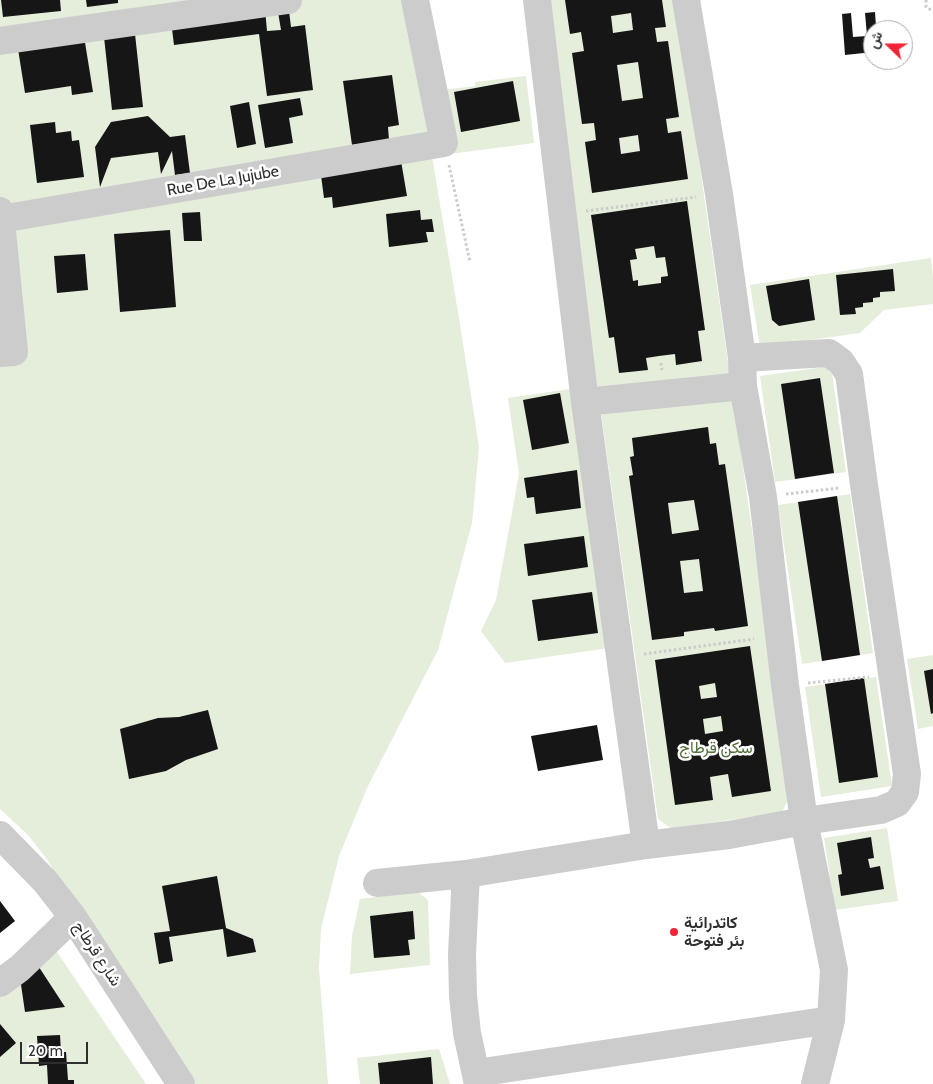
<!DOCTYPE html>
<html>
<head>
<meta charset="utf-8">
<style>
	body { margin:0 }
	#map { position:relative; width:933px; height:1084px; overflow:hidden; background:#fff; font-family:Cabin,Vazirmatn,sans-serif }
	canvas { display:block }
	.north { position:absolute; left:863px; top:20px; width:50px; height:50px; box-sizing:border-box; background:#fff; border:1px solid #acacac; border-radius:50%; rotate:292deg; font-size:14px; font-weight:700; line-height:20px; text-align:center; color:#2f2f2f }
	.north::after { content:''; display:block; margin:auto; width:18px; height:22px; background:#f22436; clip-path:polygon(50% 0,100% 100%,50% 72%,0 100%) }
	.scale { position:absolute; left:20px; top:1042px; width:68px; height:22px; box-sizing:border-box; border:2px solid #2f2f2f; border-top:0; padding-left:6px; font-size:15px; line-height:18px; white-space:nowrap; color:#2f2f2f; -webkit-text-stroke:4px #fff; paint-order:stroke }
</style>
</head>
<body>
<div id="map">
<canvas width="933" height="1084"></canvas>
<div class="north">ش</div>
<div class="scale">20 m</div>
</div>
<script>
const c = document.querySelector('canvas').getContext('2d');
c.lineJoin = 'round';
function fill(path, color) { c.fillStyle = color; c.fill(path, 'evenodd'); }
const poly = rows => new Path2D(rows.map(r => 'M' + r).join(''));
function strokePath(path, color, width, dash) { c.strokeStyle = color; c.lineWidth = width; c.lineCap = dash ? 'butt' : 'round'; c.setLineDash(dash || []); c.stroke(path); }
function drawText(font, color, halo, rows, align = 'center') {
  c.font = font + ' Cabin,Vazirmatn,sans-serif'; c.lineWidth = 5; c.setLineDash([]); c.textBaseline = 'middle'; c.strokeStyle = halo; c.fillStyle = color; for (const [text, x, y, turn = 0] of rows) {
    c.save(); c.translate(x, y); c.rotate((+turn || 0) * Math.PI / 180); c.textAlign = isNaN(turn) ? turn : align; if (halo) c.strokeText(text, 0, 0); c.fillText(text, 0, 0); c.restore();
  }
}
fill(poly([
	[0,0,406,0,459,318,479,447,472,523,438,650,368,786,339,856,321,929,319,968,328,1084,194,1084,71,898,46,858,28,835,0,809],
	[543,0,676,0,790,795,782,812,672,829,658,819],
	[526,76,534,143,450,154,443,90,475,86,475,82],
	[931,258,933,278,933,304,884,310,860,333,760,347,750,285],
	[831,366,846,472,775,482,760,376],
	[570,389,609,648,505,663,481,631,496,600,519,474,508,398],
	[850,494,873,653,802,664,778,505],
	[933,655,933,726,918,729,907,659],
	[876,677,892,786,821,797,805,687],
	[887,828,898,901,835,910,824,838],
	[418,892,428,900,430,965,350,974,352,936,360,899],
	[55,949,146,1084,0,1084,0,985],
	[439,1049,450,1084,360,1084,357,1058]
]), '#e5eddb');
fill(poly([
	[1,0,60,0,61,11,3,17],
	[86,0,118,0,118,3,87,7],
	[565,0,662,0,666,27,655,28,657,42,668,41,679,117,666,119,668,133,681,131,688,179,592,193,585,142,596,140,594,123,582,124,572,53,584,51,581,32,570,34],
	[631,13,633,30,613,33,611,16],
	[638,62,643,98,622,101,617,65],
	[638,135,640,151,621,154,619,138],
	[265,9,267,31,281,30,278,12,289,11,291,27,305,25,313,90,267,96,259,34,174,45,171,21],
	[875,12,876,27,886,27,887,30,873,30,873,52,845,55,842,14,851,13,853,37,867,36,865,13],
	[83,30,93,92,72,95,71,86,25,93,18,49],
	[135,34,143,107,112,110,104,37],
	[392,75,399,125,388,127,389,140,352,145,343,81],
	[513,81,520,121,461,132,454,92],
	[300,98,303,115,289,118,293,143,265,148,258,105],
	[249,102,256,144,237,148,230,106],
	[148,116,170,137,185,135,190,173,175,175,172,151,161,174,158,152,111,158,100,187,95,147,111,122],
	[55,122,56,133,71,131,72,141,79,140,84,177,37,183,30,125],
	[400,155,407,196,333,208,332,197,324,198,320,168],
	[687,201,705,330,698,331,702,361,676,365,675,354,659,356,646,358,648,370,619,373,614,337,609,338,591,215],
	[654,246,656,258,665,257,668,276,661,277,661,283,638,286,638,280,633,281,630,260,637,259,635,249],
	[420,210,421,220,432,219,434,232,426,232,428,242,389,247,386,214],
	[200,212,202,241,184,241,182,213],
	[170,230,176,307,120,312,114,234],
	[85,254,88,290,57,293,54,256],
	[893,269,895,291,880,292,880,297,873,298,873,302,863,303,863,307,855,308,856,314,840,315,836,275],
	[809,279,815,320,779,326,772,320,766,286],
	[820,378,834,473,795,479,781,384],
	[560,393,569,443,532,450,523,400],
	[708,427,710,444,716,443,719,465,725,464,748,626,715,631,714,628,684,632,684,636,652,640,629,476,633,475,630,457,634,456,632,438],
	[694,500,699,530,672,534,668,503],
	[699,559,703,591,684,593,680,561],
	[577,470,581,508,536,514,534,497,527,498,524,478],
	[837,496,860,655,822,661,798,502],
	[584,536,588,567,528,576,524,544],
	[592,592,598,633,538,641,532,600],
	[750,646,771,791,732,797,728,774,710,777,713,800,675,805,655,660],
	[715,683,717,697,701,699,699,686],
	[721,716,723,731,705,734,703,719],
	[933,669,933,713,931,714,924,671],
	[864,678,878,777,839,783,825,684],
	[208,710,218,749,186,760,166,771,129,779,120,729,158,718,179,717],
	[597,725,603,760,538,771,531,736],
	[871,837,874,858,868,859,870,868,880,866,884,889,841,896,838,875,842,874,837,843],
	[217,876,226,928,253,939,256,952,227,957,223,929,169,937,173,961,159,964,154,933,170,931,162,886],
	[0,901,15,921,0,933],
	[413,911,415,939,408,940,410,955,374,958,370,916],
	[35,961,65,1007,25,1012,19,971],
	[0,1024,16,1043,0,1057],
	[60,1035,61,1052,66,1052,68,1080,74,1080,74,1084,48,1084,47,1065,39,1066,37,1036],
	[431,1057,433,1084,380,1084,378,1063]
]), '#161616');
strokePath(poly([
	[926,0,926,7,933,11],
	[449,165,470,262],
	[586,211,696,197],
	[661,363,662,370],
	[786,494,839,488],
	[644,654,754,639],
	[808,683,869,677]
]), '#ccc', 3, [2.5, 2.5]);
strokePath(poly([
	[537,0,585,402,646,845],
	[686,0,719,194,742,358,743,386,763,497,785,685,804,821,834,970,831,1020,815,1084],
	[0,41,288,0],
	[0,211,14,352,0,353],
	[1,219,444,143,415,0],
	[585,402,743,386],
	[0,835,45,881,73,917,181,1084],
	[466,874,462,954,463,996,467,1033,478,1084],
	[377,883,466,874,646,845,729,835,804,821,881,810,897,803,905,792,907,774,864,485,849,374,841,362,829,353,742,358],
	[0,983,20,968,73,917],
	[476,1073,831,1020]
]), '#ccc', 28);
for (const [x, y, r, color] of [
	[674,932,5,"#f22436"]
]) { const dot = new Path2D(); dot.arc(x, y, r, 0, 2 * Math.PI); c.fillStyle = color; c.fill(dot); strokePath(dot, '#fff', 2); }
drawText('16px', '#2f2f2f', '#fff', [
	["Rue De La Jujube",223,181,-10],
	["شارع قرطاج",97,954,57]
]);
drawText('16px', '#526e38', '#fff', [
	["سكن قرطاج",716,748]
]);
drawText('bold 16px', '#2f2f2f', '#fff', [
	["كاتدرائية",684,923],
	["بئر فتوحة",684,941]
], 'left');
</script>
</body>
</html>
